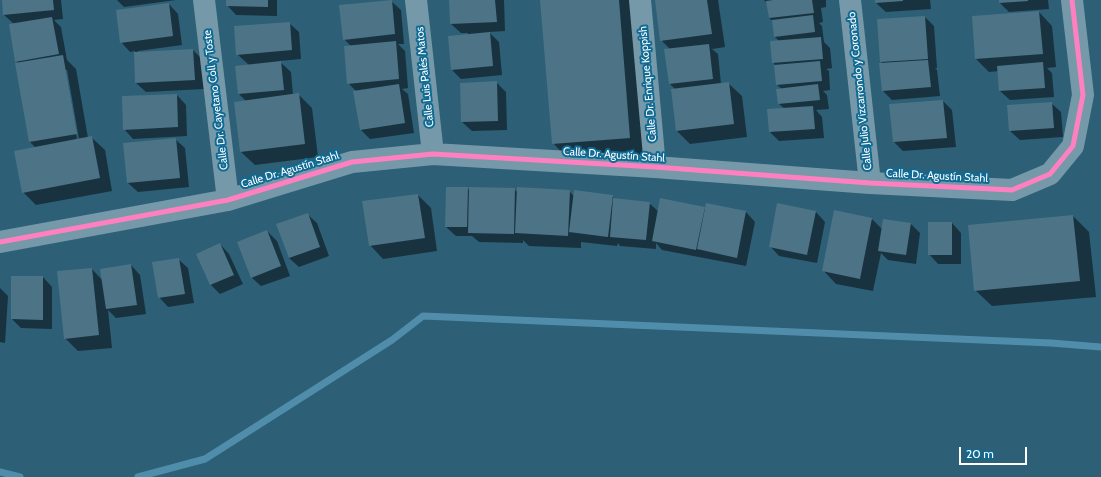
<!DOCTYPE html>
<html>
<head>
<meta charset="utf-8">
<style>
	body { margin:0 }
	#map { position:relative; width:1101px; height:477px; overflow:hidden; background:#2d5f76; font-family:Cabin,sans-serif }
	canvas { display:block }
	.scale { position:absolute; left:959px; top:447px; width:68px; height:18px; box-sizing:border-box; border:2px solid #fff; border-top:0; padding-left:5px; font-size:12px; line-height:14px; white-space:nowrap; color:#fff; -webkit-text-stroke:3px #0f6a94; paint-order:stroke }
</style>
</head>
<body>
<div id="map">
<canvas width="1101" height="477"></canvas>
<div class="scale">20 m</div>
</div>
<script>
const c = document.querySelector('canvas').getContext('2d');
c.lineJoin = 'round';
function fill(path, color) { c.fillStyle = color; c.fill(path, 'evenodd'); }
const poly = rows => new Path2D(rows.map(r => 'M' + r).join(''));
function strokePath(path, color, width, dash) { c.strokeStyle = color; c.lineWidth = width; c.lineCap = dash ? 'butt' : 'round'; c.setLineDash(dash || []); c.stroke(path); }
function drawText(font, color, halo, rows, align = 'center') {
  c.font = font + ' Cabin,sans-serif'; c.lineWidth = 4; c.setLineDash([]); c.textBaseline = 'middle'; c.strokeStyle = halo; c.fillStyle = color; for (const [text, x, y, turn = 0] of rows) {
    c.save(); c.translate(x, y); c.rotate((+turn || 0) * Math.PI / 180); c.textAlign = isNaN(turn) ? turn : align; if (halo) c.strokeText(text, 0, 0); c.fillText(text, 0, 0); c.restore();
  }
}
fill(poly([
	[3,0,61,0,63,19,54,20,61,27,67,60,76,69,88,138,91,137,105,150,112,191,36,205,23,192,36,148,30,142,18,63,16,61,14,24,4,15],
	[65,70,67,70,79,139,77,139],
	[117,0,176,0,124,7],
	[227,0,277,0,277,16,236,15,227,5],
	[450,0,504,0,505,31,489,32,499,42,502,75,461,79,452,70,449,37,468,35,468,33,461,33,451,24],
	[541,0,630,0,646,154,569,160,553,143],
	[656,0,718,0,725,47,712,49,718,54,721,84,728,83,742,96,747,137,690,144,677,131,675,89,670,84,670,49,661,40],
	[764,0,826,0,826,7,821,8,823,22,819,23,822,26,824,42,830,48,832,68,826,69,829,71,830,90,823,91,827,95,829,109,816,110,822,117,824,138,779,141,770,132,785,109,779,104,782,89,777,85,775,65,773,62,779,41,775,37,773,21,769,18,768,4],
	[876,0,930,0,931,9,886,12,876,3],
	[1000,0,1048,0,1049,9,1009,12,1000,3],
	[391,1,401,10,404,44,398,44,405,51,408,88,402,89,408,94,414,133,370,139,361,130,355,91,356,91,348,83,351,46,344,39],
	[169,4,178,14,182,45,138,51,138,52,193,50,202,59,204,89,146,92,136,83,135,51,130,52,121,42],
	[1039,12,1052,26,1056,67,1047,68,1052,73,1054,97,1010,100,1000,91,999,71,989,72,976,59],
	[925,17,934,26,937,68,935,68,937,70,940,96,892,100,883,91,884,64,881,62],
	[289,23,299,32,301,59,279,61,291,72,293,95,298,94,312,108,318,157,255,165,241,152,235,103,246,101,239,94,249,65,237,54],
	[496,82,506,92,507,130,472,131,462,122],
	[177,95,186,105,187,136,133,139,124,129],
	[943,101,952,110,956,147,903,151,894,142,891,105],
	[1051,103,1061,112,1063,137,1020,140,1010,131],
	[175,139,185,148,189,187,138,192,128,183],
	[467,188,470,191,514,189,517,192,569,191,574,196,612,196,616,200,649,203,659,212,704,208,706,210,707,205,746,212,755,222,746,266,662,250,656,243,656,249,620,246,618,243,617,246,581,242,581,248,529,246,523,240,523,243,479,242,472,236,456,236,446,227],
	[418,195,431,208,437,251,383,259,370,245],
	[816,212,825,222,817,263,779,256,770,246],
	[307,214,317,223,329,256,299,267,289,258],
	[1073,216,1089,232,1096,297,992,306,975,290],
	[872,219,882,229,911,224,920,233,916,264,888,260,881,253,873,291,836,284,823,270],
	[952,223,961,233,961,264,938,264,929,254],
	[267,231,277,241,290,276,261,286,251,277],
	[220,244,229,254,243,284,220,294,211,285],
	[178,259,188,268,194,303,168,307,159,297],
	[131,265,140,275,146,314,116,318,108,310,112,348,78,351,65,338,92,269,103,281],
	[43,277,52,287,52,329,21,328,12,319],
	[0,288,8,296,5,343,0,342]
]), '#0007');
strokePath(poly([
	[0,472,20,477],
	[138,477,205,459,392,340,423,316,1051,343,1101,347]
]), '#508dab', 7);
fill(poly([
	[2,0,53,0,54,10,3,15],
	[226,0,268,0,268,7,226,6],
	[392,0,395,34,343,40,339,5],
	[449,0,495,0,497,22,450,24],
	[540,0,619,0,630,138,552,144],
	[655,0,707,0,712,34,660,41],
	[773,0,812,0,814,13,769,18,766,1],
	[875,0,903,0,903,1,875,3],
	[999,0,1028,0,1028,1,999,3],
	[169,3,173,36,120,43,116,10],
	[1039,11,1043,54,975,59,972,16],
	[813,15,815,32,774,37,772,20],
	[925,16,928,59,880,62,877,19],
	[52,17,59,54,15,62,9,24],
	[290,22,292,50,236,55,234,26],
	[490,32,493,66,451,70,448,36],
	[821,37,823,59,772,63,770,41],
	[396,41,399,79,347,84,344,46],
	[709,44,713,79,669,84,664,49],
	[193,49,195,80,135,83,134,52],
	[63,55,77,134,29,142,15,63],
	[928,60,931,87,882,91,879,63],
	[281,61,284,90,238,94,235,66],
	[820,61,822,81,776,85,774,65],
	[1043,62,1045,88,999,91,997,66],
	[497,81,498,121,461,122,460,83],
	[729,82,734,124,676,131,671,89],
	[399,84,405,123,360,130,353,91],
	[818,84,820,100,778,104,776,89],
	[299,93,305,144,240,152,234,102],
	[177,94,178,127,123,130,122,96],
	[943,100,947,138,893,142,889,104],
	[1052,102,1054,128,1009,131,1007,105],
	[813,106,815,129,769,132,767,109],
	[92,136,100,178,22,193,14,151],
	[176,138,180,178,127,183,123,143],
	[446,187,468,187,467,227,445,227],
	[469,187,515,188,514,234,468,233],
	[517,187,570,190,568,236,515,233],
	[574,190,613,195,608,237,569,232],
	[418,194,425,238,369,246,362,201],
	[613,198,650,202,646,240,610,237],
	[660,198,705,207,696,250,652,241],
	[706,203,746,211,737,258,697,249],
	[777,203,816,211,807,255,769,247],
	[834,210,872,218,860,279,822,271],
	[308,213,320,247,289,258,276,224],
	[1073,215,1080,281,974,291,968,225],
	[883,219,911,223,906,255,878,251],
	[928,222,952,222,952,255,928,255],
	[267,230,281,266,251,278,237,242],
	[220,243,234,275,210,285,196,254],
	[179,258,185,294,158,298,152,262],
	[131,264,137,305,106,309,100,269],
	[92,268,99,335,64,339,57,271],
	[11,276,43,276,43,320,11,319]
]), '#4c7486');
strokePath(poly([
	[204,0,228,200],
	[416,0,433,154],
	[640,0,655,167],
	[850,0,870,183],
	[0,242,228,200,352,162,433,154,655,167,870,183,1012,190,1050,174,1073,146,1083,95,1072,0]
]), '#7699a9', 22);
strokePath(poly([
	[0,242,228,200,352,162,433,154,655,167,870,183,1012,190,1050,174,1073,146,1083,95,1072,0]
]), '#ff80c0', 5);
drawText('11px', '#fff', '#0f6a94', [
	["Calle Luis Palés Matos",425,77,-96],
	["Calle Dr. Enrique Koppish",648,84,-95],
	["Calle Julio Vizcarrondo y Coronado",860,91,-96],
	["Calle Dr. Cayetano Coll y Toste",216,100,-97],
	["Calle Dr. Agustín Stahl",614,155,4],
	["Calle Dr. Agustín Stahl",290,170,-17],
	["Calle Dr. Agustín Stahl",937,176,3]
]);
</script>
</body>
</html>
